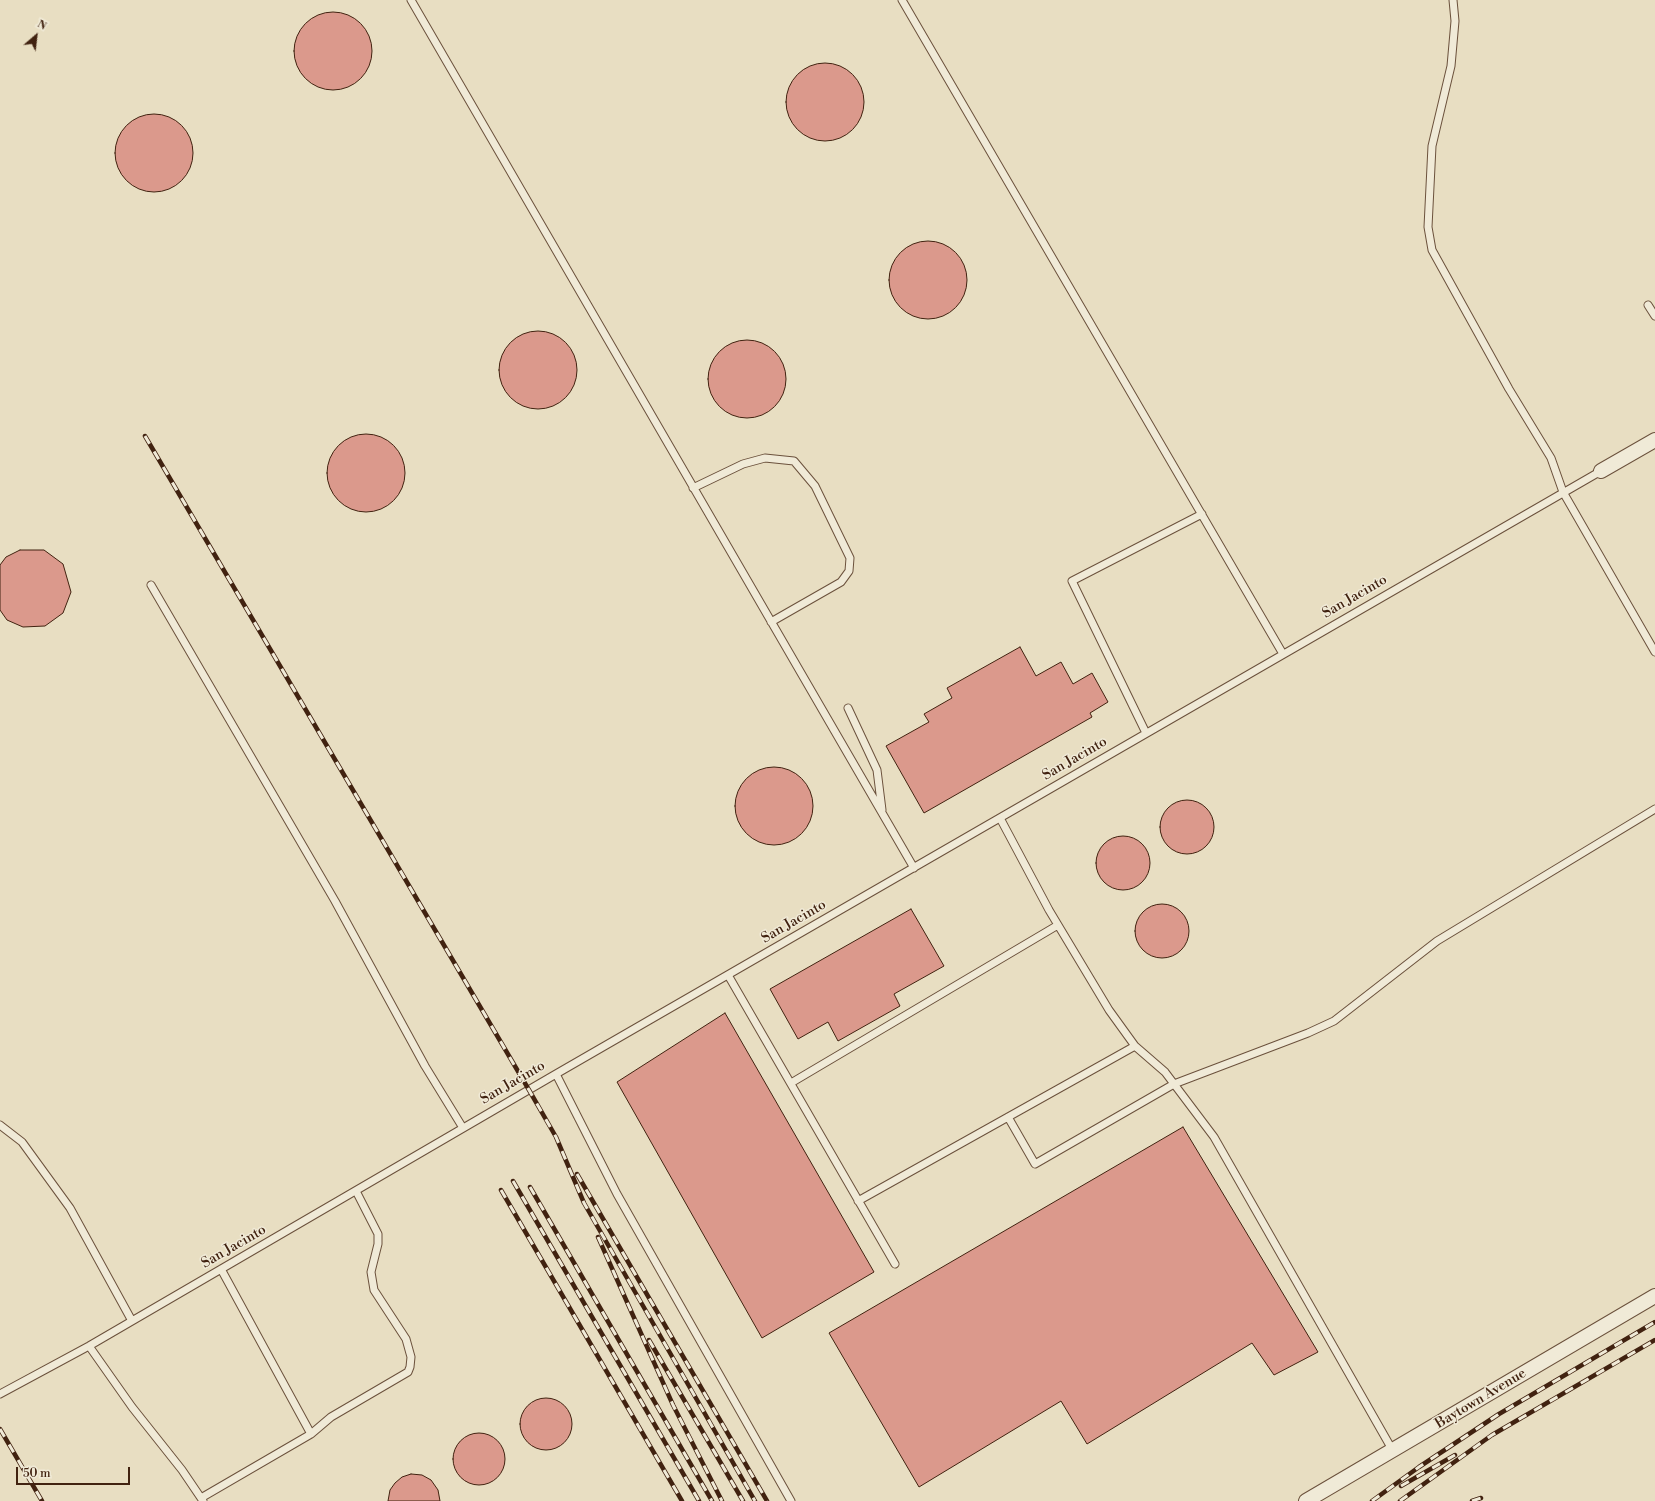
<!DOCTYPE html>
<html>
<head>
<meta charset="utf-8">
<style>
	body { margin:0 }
	#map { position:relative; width:1655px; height:1501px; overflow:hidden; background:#e8dec2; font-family:"Libre Bodoni",serif }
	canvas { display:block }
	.north { position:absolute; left:16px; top:16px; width:40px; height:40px; -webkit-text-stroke:3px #f0ead7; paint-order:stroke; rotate:28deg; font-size:11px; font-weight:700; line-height:16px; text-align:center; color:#412210 }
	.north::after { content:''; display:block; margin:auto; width:14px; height:18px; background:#412210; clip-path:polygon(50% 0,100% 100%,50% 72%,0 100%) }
	.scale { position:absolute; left:16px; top:1467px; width:114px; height:18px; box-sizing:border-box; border:2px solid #412210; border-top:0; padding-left:5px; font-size:12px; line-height:14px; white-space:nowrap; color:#412210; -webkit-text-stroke:3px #f0ead7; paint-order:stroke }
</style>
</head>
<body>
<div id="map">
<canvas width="1655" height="1501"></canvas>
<div class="north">N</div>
<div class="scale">50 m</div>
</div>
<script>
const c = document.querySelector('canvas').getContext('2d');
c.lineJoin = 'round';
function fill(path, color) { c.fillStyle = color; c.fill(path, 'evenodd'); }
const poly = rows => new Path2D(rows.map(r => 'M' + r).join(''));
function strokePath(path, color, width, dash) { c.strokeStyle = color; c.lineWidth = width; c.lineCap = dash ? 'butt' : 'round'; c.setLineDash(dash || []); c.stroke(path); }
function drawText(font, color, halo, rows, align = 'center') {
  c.font = font + ' "Libre Bodoni",serif'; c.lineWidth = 3; c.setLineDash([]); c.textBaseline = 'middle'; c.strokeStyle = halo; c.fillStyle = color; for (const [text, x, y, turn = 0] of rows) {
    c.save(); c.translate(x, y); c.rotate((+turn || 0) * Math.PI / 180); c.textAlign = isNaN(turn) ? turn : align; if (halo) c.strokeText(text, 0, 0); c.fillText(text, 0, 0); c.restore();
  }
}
const building = poly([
	'294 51a39 39 0 1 1 78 0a39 39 0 1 1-78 0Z',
	'786 102a39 39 0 1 1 78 0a39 39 0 1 1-78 0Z',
	'115 153a39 39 0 1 1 78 0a39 39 0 1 1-78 0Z',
	'889 280a39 39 0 1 1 78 0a39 39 0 1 1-78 0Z',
	'499 370a39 39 0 1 1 78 0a39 39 0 1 1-78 0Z',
	'708 379a39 39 0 1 1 78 0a39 39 0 1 1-78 0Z',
	'327 473a39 39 0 1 1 78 0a39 39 0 1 1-78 0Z',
	[20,550,44,550,63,564,71,592,63,613,45,626,23,627,7,620,0,610,0,565,6,557,20,550],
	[1020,647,1036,676,1061,662,1073,684,1092,673,1108,702,1090,713,1092,717,924,813,886,746,929,722,924,714,952,698,947,688,1020,647],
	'735 806a39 39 0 1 1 78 0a39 39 0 1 1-78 0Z',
	'1160 827a27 27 0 1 1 54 0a27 27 0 1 1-54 0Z',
	'1096 863a27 27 0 1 1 54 0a27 27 0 1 1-54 0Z',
	'1135 931a27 27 0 1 1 54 0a27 27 0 1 1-54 0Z',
	[911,909,944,966,894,994,900,1006,838,1041,828,1022,798,1039,770,989,911,909],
	[725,1013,874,1272,762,1338,617,1082,725,1013],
	[1183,1127,1318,1352,1274,1375,1252,1343,1087,1444,1061,1401,919,1487,829,1333,1183,1127],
	'520 1424a26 26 0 1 1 52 0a26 26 0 1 1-52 0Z',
	'453 1459a26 26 0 1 1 52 0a26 26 0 1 1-52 0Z',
	[411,1474,422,1475,431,1480,438,1490,440,1501,388,1501,390,1490,395,1483,402,1477,411,1474]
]);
fill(building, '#db998c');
strokePath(building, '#412210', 1);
const lane = poly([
	[411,0,914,868],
	[902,0,1283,654],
	[1453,0,1455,21,1451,66,1432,146,1428,227,1432,250,1509,389,1551,458,1563,492,1655,652],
	[1648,305,1655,316],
	[693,488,743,464,765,458,794,461,815,486,850,558,849,571,841,582,771,622],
	[151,585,335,901,425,1066,463,1128],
	[848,708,877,770,882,810],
	[1146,733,1072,581,1202,514],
	[728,975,895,1264],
	[1135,1046,1165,1072,1214,1137,1393,1451],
	[556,1074,617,1194,791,1501],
	[791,1083,1058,925],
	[1008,1117,1035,1164,1174,1084,1308,1033,1334,1021,1437,941,1655,809],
	[0,1125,22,1142,70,1208,132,1321],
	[858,1201,1135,1046,1109,1010,1049,910,1000,818],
	[89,1346,132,1407,182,1470,203,1501],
	[0,1394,89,1346,556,1074,1601,471],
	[311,1434,331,1417,408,1372,410,1367,411,1357,406,1339,374,1290,371,1272,378,1244,378,1234,356,1191],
	[201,1498,311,1434,221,1269]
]);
const street = poly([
	[1601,471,1655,440],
	[1306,1501,1655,1296]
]);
strokePath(lane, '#6b513c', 9);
strokePath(street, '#6b513c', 16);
strokePath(lane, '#f0ead7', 7);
strokePath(street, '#f0ead7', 14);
const rail = poly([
	[145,436,529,1090,556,1137,584,1203,755,1501],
	[577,1174,767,1501],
	[513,1181,699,1501],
	[530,1187,712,1501],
	[501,1190,682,1501],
	[598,1237,673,1405,722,1501],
	[649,1340,743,1501],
	[0,1429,42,1501],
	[1401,1486,1455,1455],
	[1372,1501,1419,1467,1499,1414,1655,1322],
	[1400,1501,1492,1435,1655,1340],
	[1472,1501,1481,1498]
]);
strokePath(rail, '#412210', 4.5);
strokePath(rail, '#f0ead7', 3, [9]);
drawText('14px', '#412210', '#f0ead7', [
	["San Jacinto",1355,597,-30],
	["San Jacinto",1075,759,-30],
	["San Jacinto",794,922,-30],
	["San Jacinto",513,1083,-30],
	["San Jacinto",234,1247,-30],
	["Baytown Avenue",1481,1399,-31]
]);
</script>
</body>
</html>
